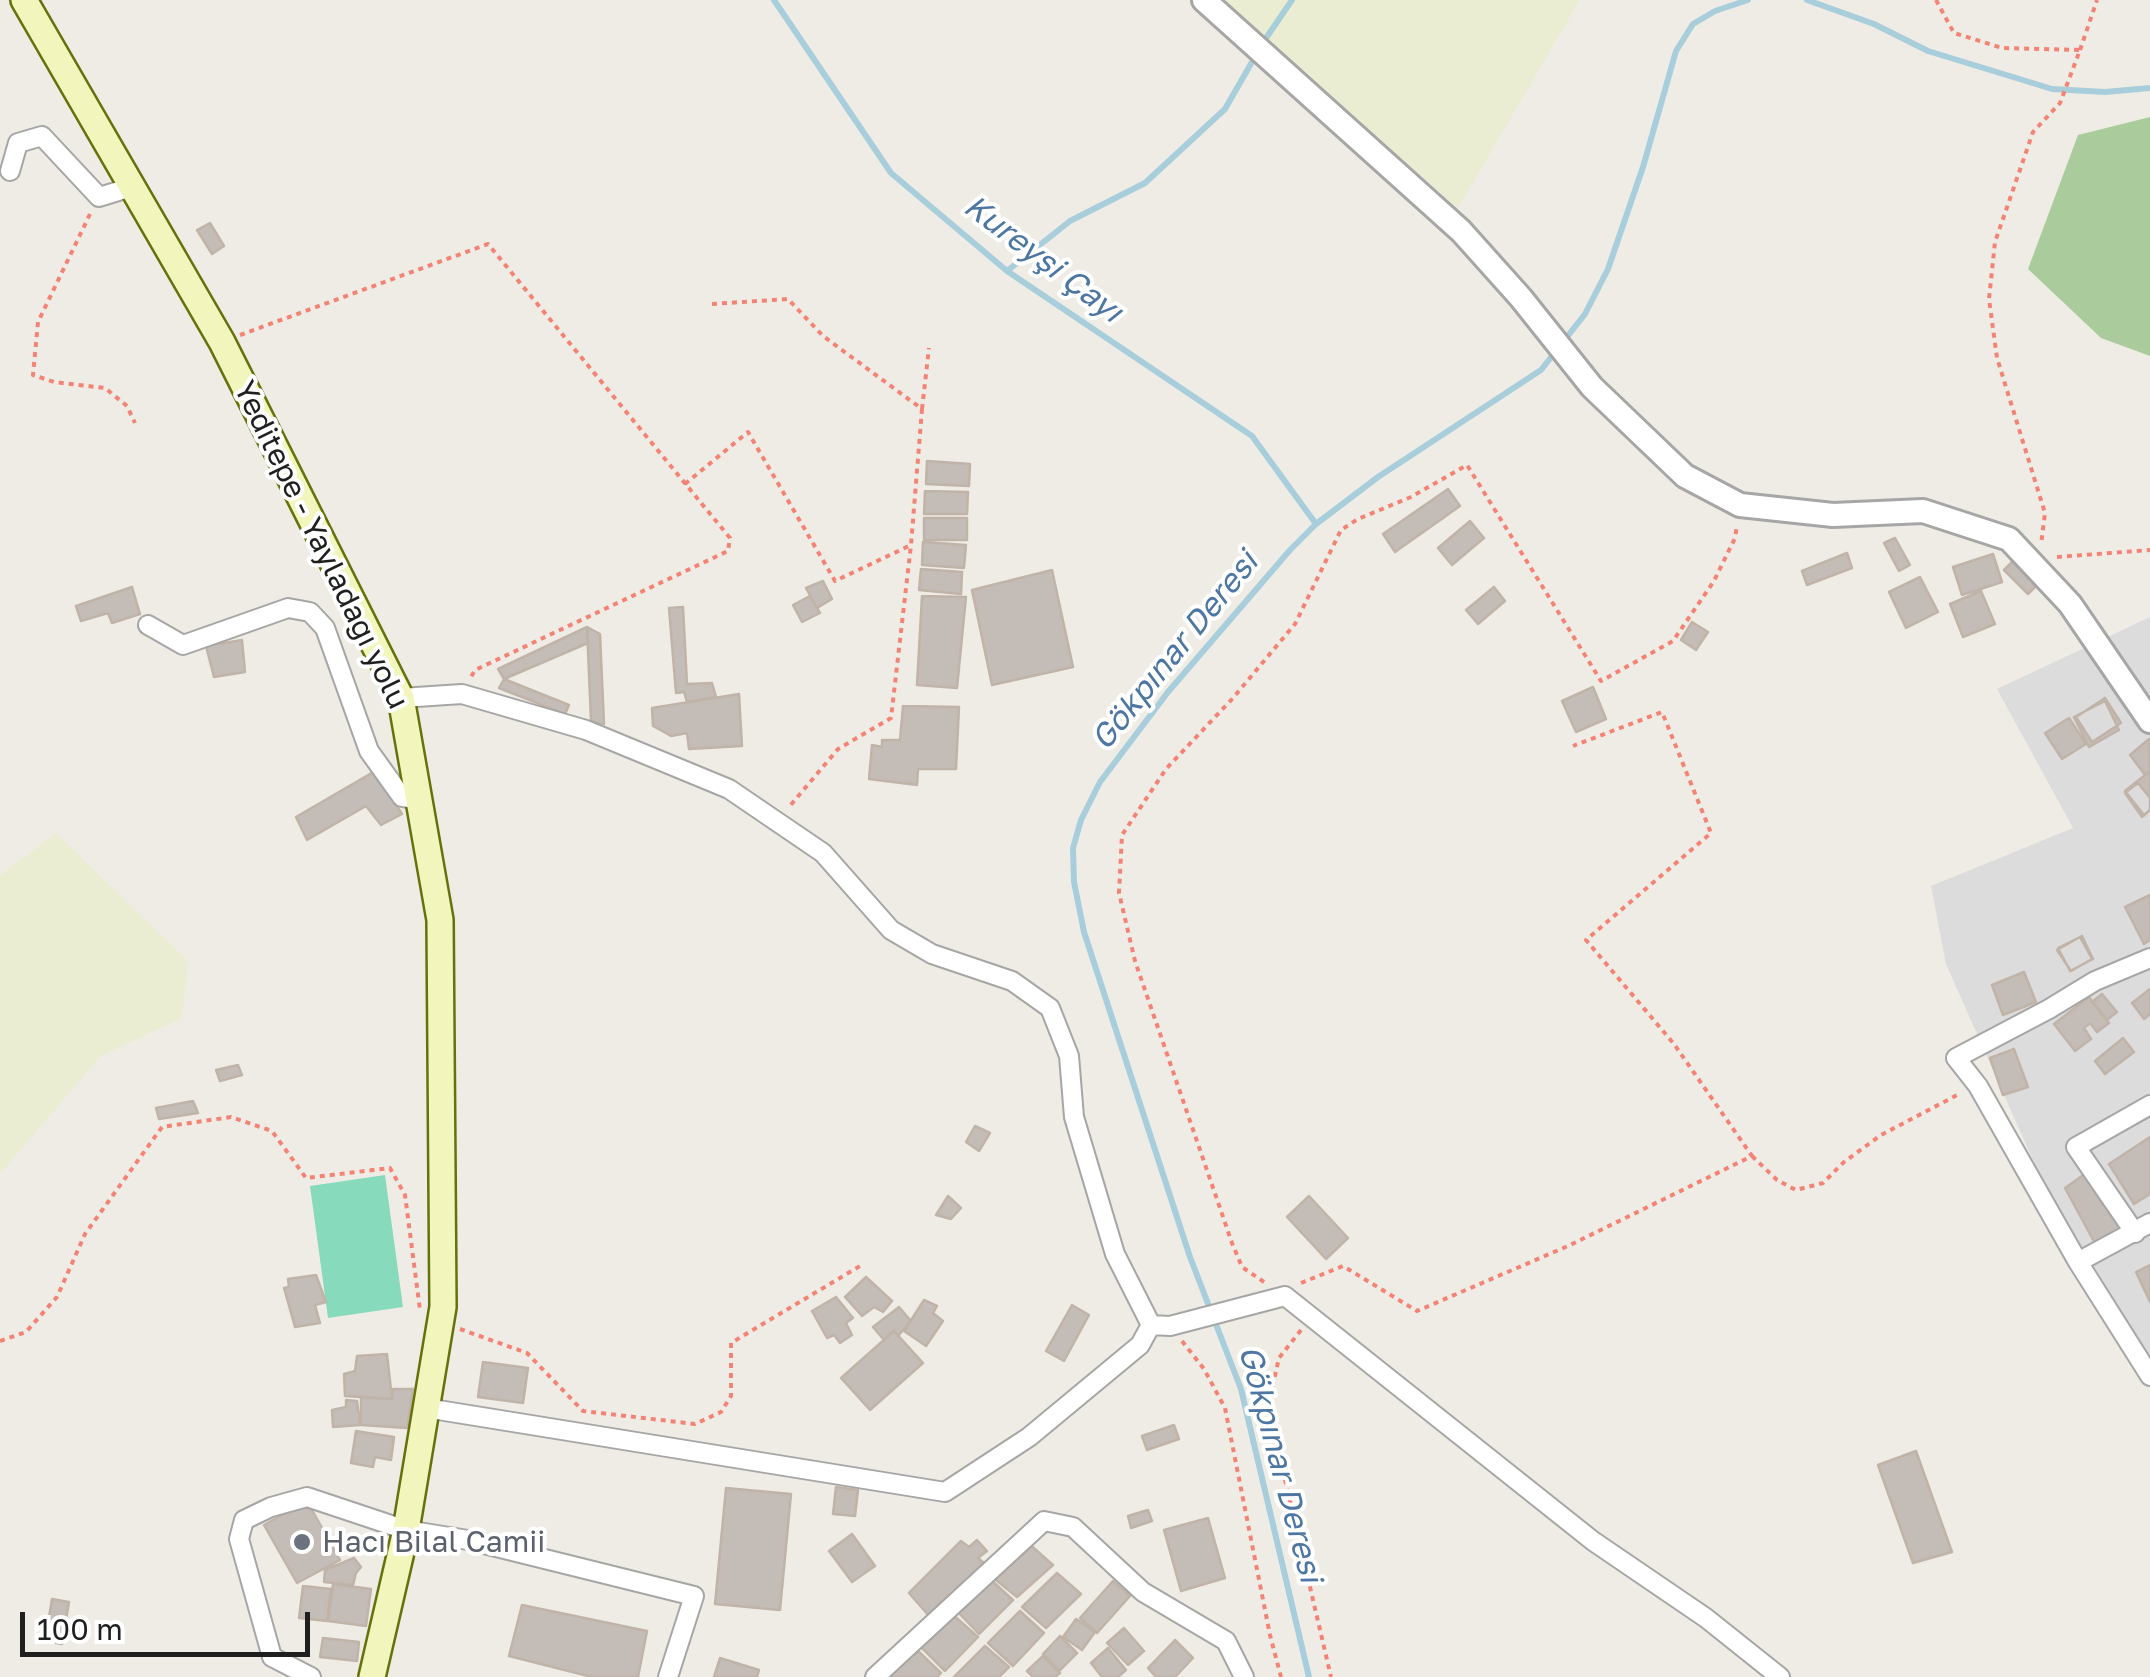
<!DOCTYPE html>
<html>
<head>
<meta charset="utf-8">
<style>
	body { margin:0 }
	#map { position:relative; width:2150px; height:1677px; overflow:hidden; background:#efece6; font-family:"Golos Text",sans-serif }
	canvas { display:block }
	.scale { position:absolute; left:20px; top:1612px; width:290px; height:45px; box-sizing:border-box; border:5px solid #1f1f1f; border-top:0; padding-left:12px; font-size:30px; line-height:35px; white-space:nowrap; color:#1f1f1f; -webkit-text-stroke:8px #fff; paint-order:stroke }
</style>
</head>
<body>
<div id="map">
<canvas width="2150" height="1677"></canvas>
<div class="scale">100 m</div>
</div>
<script>
const c = document.querySelector('canvas').getContext('2d');
c.lineJoin = 'round';
function fill(path, color) { c.fillStyle = color; c.fill(path, 'evenodd'); }
const poly = rows => new Path2D(rows.map(r => 'M' + r).join(''));
function strokePath(path, color, width, dash) { c.strokeStyle = color; c.lineWidth = width; c.lineCap = dash ? 'butt' : 'round'; c.setLineDash(dash || []); c.stroke(path); }
function drawText(font, color, halo, rows, align = 'center') {
  c.font = font + ' "Golos Text",sans-serif'; c.lineWidth = 8; c.setLineDash([]); c.textBaseline = 'middle'; c.strokeStyle = halo; c.fillStyle = color; for (const [text, x, y, turn = 0] of rows) {
    c.save(); c.translate(x, y); c.rotate((+turn || 0) * Math.PI / 180); c.textAlign = isNaN(turn) ? turn : align; if (halo) c.strokeText(text, 0, 0); c.fillText(text, 0, 0); c.restore();
  }
}
fill(poly([
	[2150,617,2150,1363,2078,1262,1946,964,1931,886,2073,828,1997,689]
]), '#dddcdc');
fill(poly([
	[1221,0,1580,0,1458,208],
	[56,833,188,961,182,1018,101,1056,0,1174,0,875]
]), '#ebedd2');
fill(poly([
	[2150,117,2150,356,2101,338,2028,269,2078,135]
]), '#aacc9d');
fill(poly([
	[385,1175,403,1307,328,1318,310,1186]
]), '#88dabc');
strokePath(poly([
	[774,0,891,173,1007,271,1252,436,1316,524],
	[1807,0,1874,24,1928,51,2052,89,2105,92,2150,88],
	[1262,44,1292,0],
	[1007,271,1070,221,1145,183,1225,109,1256,55],
	[1309,1677,1241,1389,1190,1257,1084,932,1074,882,1073,848,1081,820,1100,782,1168,692,1290,550,1316,524,1378,477,1541,370,1585,314,1608,269,1643,167,1676,51,1693,24,1715,11,1748,0]
]), '#a9cedb', 6);
const building = poly([
	[210,223,224,246,212,254,197,230,210,223],
	[927,461,970,464,969,486,926,484,927,461],
	[1448,489,1460,506,1395,552,1383,534,1448,489],
	[925,491,968,492,967,514,924,514,925,491],
	[924,518,967,518,967,540,924,540,924,518],
	[1470,521,1484,538,1452,565,1438,548,1470,521],
	[1895,538,1910,565,1899,571,1884,543,1895,538],
	[923,542,966,545,964,568,922,565,923,542],
	[1847,553,1852,568,1807,585,1802,571,1847,553],
	[1993,554,2002,582,1962,595,1953,567,1993,554],
	[2017,557,2041,581,2028,594,2004,570,2017,557],
	[921,569,962,572,961,594,919,590,921,569],
	[1052,570,1073,667,992,685,972,590,1052,570],
	[1920,577,1938,612,1906,628,1889,592,1920,577],
	[823,581,832,599,817,608,806,588,823,581],
	[132,587,140,614,112,623,108,613,81,621,76,606,132,587],
	[1494,587,1505,601,1478,624,1466,610,1494,587],
	[1981,591,1995,624,1963,637,1950,604,1981,591],
	[810,596,820,613,802,622,793,605,810,596],
	[922,596,966,597,957,688,917,685,922,596],
	[683,607,687,684,712,683,716,697,687,702,684,692,676,693,669,608,683,607],
	[1692,622,1708,632,1696,650,1681,640,1692,622],
	[587,627,600,634,604,724,591,721,587,627],
	[587,627,588,643,504,679,498,669,587,627],
	[242,640,245,672,214,677,206,646,242,640],
	[504,679,569,705,565,714,499,688,504,679],
	[1593,687,1606,719,1576,732,1562,701,1593,687],
	[739,694,742,746,689,749,687,733,671,736,653,726,652,708,739,694],
	[2105,698,2121,723,2092,742,2076,717,2105,698],
	[2105,701,2119,730,2089,747,2074,717,2105,701],
	[903,706,959,707,956,769,918,769,917,785,869,779,872,745,882,747,882,740,900,740,903,706],
	[2069,718,2086,744,2062,759,2045,733,2069,718],
	[2149,739,2150,771,2145,775,2130,755,2149,739],
	[375,771,402,814,381,825,366,806,307,840,296,817,375,771],
	[2150,771,2150,810,2144,815,2125,791,2150,771],
	[2138,783,2150,798,2150,810,2142,817,2125,793,2138,783],
	[2150,895,2150,940,2144,944,2125,907,2150,895],
	[2082,936,2093,959,2070,971,2058,948,2082,936],
	[2080,937,2092,959,2071,971,2057,950,2080,937],
	[2024,972,2036,1002,2003,1015,1992,985,2024,972],
	[2150,989,2150,1014,2144,1019,2132,1003,2150,989],
	[2102,994,2117,1012,2107,1020,2092,1002,2102,994],
	[2089,997,2109,1023,2097,1032,2090,1023,2084,1028,2091,1039,2075,1051,2054,1024,2089,997],
	[2123,1038,2134,1052,2105,1074,2095,1061,2123,1038],
	[2014,1049,2028,1087,2003,1095,1990,1058,2014,1049],
	[238,1065,242,1075,220,1081,216,1070,238,1065],
	[193,1101,198,1113,159,1119,156,1108,193,1101],
	[975,1126,990,1133,979,1151,966,1142,975,1126],
	[2150,1137,2150,1194,2134,1204,2109,1164,2150,1137],
	[2089,1171,2125,1229,2098,1249,2065,1188,2089,1171],
	[948,1196,961,1208,951,1219,936,1215,948,1196],
	[1309,1196,1348,1238,1326,1259,1287,1217,1309,1196],
	[2150,1265,2150,1302,2136,1272,2150,1265],
	[316,1275,326,1302,315,1305,320,1323,295,1327,284,1288,289,1287,288,1279,316,1275],
	[866,1277,892,1301,883,1312,874,1307,862,1316,845,1297,866,1277],
	[836,1297,853,1318,846,1323,852,1335,840,1343,834,1335,827,1338,812,1311,836,1297],
	[924,1300,937,1306,933,1313,943,1321,926,1346,904,1331,924,1300],
	[1072,1305,1089,1315,1064,1361,1046,1351,1072,1305],
	[899,1307,911,1321,898,1336,894,1331,884,1340,873,1327,899,1307],
	[894,1331,923,1363,870,1410,841,1378,894,1331],
	[387,1354,392,1399,345,1396,344,1374,355,1371,357,1356,387,1354],
	[483,1362,528,1368,523,1403,478,1397,483,1362],
	[393,1389,413,1389,407,1428,361,1425,361,1397,392,1399,393,1389],
	[346,1400,357,1401,360,1425,333,1427,332,1410,346,1407,346,1400],
	[1174,1425,1179,1439,1147,1450,1142,1436,1174,1425],
	[356,1431,394,1437,391,1460,375,1457,373,1467,351,1463,356,1431],
	[1916,1451,1952,1552,1913,1563,1878,1465,1916,1451],
	[836,1487,858,1490,855,1516,833,1514,836,1487],
	[726,1488,791,1494,780,1610,715,1604,726,1488],
	[307,1501,340,1560,297,1583,264,1525,307,1501],
	[1148,1510,1152,1521,1131,1528,1128,1516,1148,1510],
	[1208,1518,1225,1578,1181,1591,1164,1530,1208,1518],
	[852,1534,875,1566,852,1582,829,1551,852,1534],
	[977,1540,987,1551,978,1558,984,1563,929,1616,909,1593,961,1541,969,1547,977,1540],
	[1027,1542,1053,1565,1017,1597,991,1576,1027,1542],
	[354,1558,361,1567,356,1573,353,1585,324,1582,325,1570,354,1558],
	[1057,1573,1081,1594,1046,1628,1022,1607,1057,1573],
	[989,1578,1013,1600,979,1634,954,1608,989,1578],
	[1113,1581,1130,1596,1097,1633,1080,1618,1113,1581],
	[333,1584,371,1589,366,1626,328,1621,333,1584],
	[303,1586,331,1589,327,1621,299,1618,303,1586],
	[52,1599,69,1602,62,1644,45,1641,52,1599],
	[522,1605,647,1631,638,1677,592,1677,509,1656,522,1605],
	[1020,1611,1044,1633,1013,1666,988,1643,1020,1611],
	[951,1613,978,1637,945,1671,920,1646,951,1613],
	[1076,1619,1095,1632,1082,1650,1063,1637,1076,1619],
	[1124,1628,1144,1651,1128,1665,1107,1643,1124,1628],
	[1060,1636,1077,1653,1059,1671,1043,1654,1060,1636],
	[323,1638,359,1642,357,1661,320,1657,323,1638],
	[1175,1640,1193,1658,1175,1677,1156,1677,1148,1668,1175,1640],
	[985,1646,1009,1667,999,1677,954,1677,985,1646],
	[1108,1648,1126,1670,1118,1677,1102,1677,1091,1663,1108,1648],
	[917,1650,941,1673,937,1677,888,1677,917,1650],
	[1043,1656,1060,1673,1055,1677,1033,1677,1027,1671,1043,1656],
	[720,1658,759,1670,757,1677,714,1677,720,1658]
]);
fill(building, '#c4bcb6');
strokePath(building, '#c0b4a9', 2.5);
const minor = poly([
	[10,171,18,143,42,136,99,197,135,186],
	[148,625,183,645,288,608,310,612,325,628,369,751,402,797,419,800],
	[401,698,462,694,586,730,729,789,823,853,891,930,932,954,1012,981,1050,1008,1069,1056,1074,1117,1115,1254,1151,1325,1170,1326,1285,1296,1593,1541,1706,1618,1780,1677],
	[2150,958,2095,981,2049,1009,1956,1058,1978,1086,2078,1262,2150,1376],
	[2135,1233,2076,1147,2150,1105],
	[2078,1262,2150,1223],
	[426,1408,945,1492,1029,1437,1140,1345,1151,1325],
	[311,1677,272,1657,239,1539,244,1520,271,1507,307,1497,406,1530,468,1540,694,1596,668,1677],
	[875,1677,1044,1521,1073,1527,1143,1592,1226,1641,1244,1677]
]);
const tertiary = poly([
	[1204,0,1461,231,1521,298,1592,387,1685,476,1740,505,1833,515,1923,511,2009,539,2070,604,2150,721]
]);
const secondary = poly([
	[24,0,222,342,401,698,440,920,443,1307,406,1530,372,1677]
]);
strokePath(minor, '#a6a6a6', 22);
strokePath(tertiary, '#a6a6a6', 28);
strokePath(secondary, '#65720b', 30);
strokePath(poly([
	[1936,0,1954,33,2002,48,2080,50,2060,103,2033,132,1995,242,1989,299,1997,358,2045,513,2041,545],
	[2080,50,2097,0],
	[90,214,38,322,33,375,54,382,105,388,127,406,135,423],
	[712,304,788,299,823,336,922,409,911,545,891,718,838,749,789,807],
	[240,335,488,244,730,538,728,551,475,670,471,677],
	[922,409,929,348],
	[685,484,748,432,835,581,911,545],
	[2057,557,2150,550],
	[1752,1156,1777,1180,1796,1190,1823,1183,1844,1162,1881,1135,1961,1093],
	[1264,1282,1242,1267,1232,1243,1135,961,1119,893,1122,835,1166,769,1233,698,1295,624,1341,530,1358,519,1411,497,1467,465,1601,681,1673,641,1714,581,1735,538,1737,525],
	[1301,1283,1343,1266,1417,1311,1568,1246,1752,1156,1674,1044,1586,940,1711,833,1662,712,1573,746],
	[460,1329,527,1353,583,1411,695,1424,721,1412,731,1396,731,1343,860,1266],
	[1301,1330,1279,1358,1268,1407,1331,1677],
	[0,1341,26,1332,57,1297,85,1234,162,1127,231,1117,272,1131,306,1178,390,1168,405,1195,420,1310],
	[1182,1341,1204,1369,1225,1408,1270,1635,1281,1677]
]), '#f38374', 4, [5, 5]);
strokePath(minor, '#fff', 18);
strokePath(tertiary, '#fff', 22);
strokePath(secondary, '#f2f6bd', 25);
for (const [x, y, r, color] of [
	[302,1542,10,"#6b7280"]
]) { const dot = new Path2D(); dot.arc(x, y, r, 0, 2 * Math.PI); c.fillStyle = color; c.fill(dot); strokePath(dot, '#fff', 4); }
drawText('30px', '#1f1f1f', '#fff', [
	["Yeditepe - Yayladağı yolu",321,545,64]
]);
drawText('30px', '#5b616d', '#fff', [
	["Hacı Bilal Camii",322,1542]
], 'left');
drawText('italic 32px', '#4d77a2', '#fff', [
	["Kureyşi Çayı",1043,259,37],
	["Gökpınar Deresi",1175,651,-51],
	["Gökpınar Deresi",1280,1464,75]
]);
</script>
</body>
</html>
